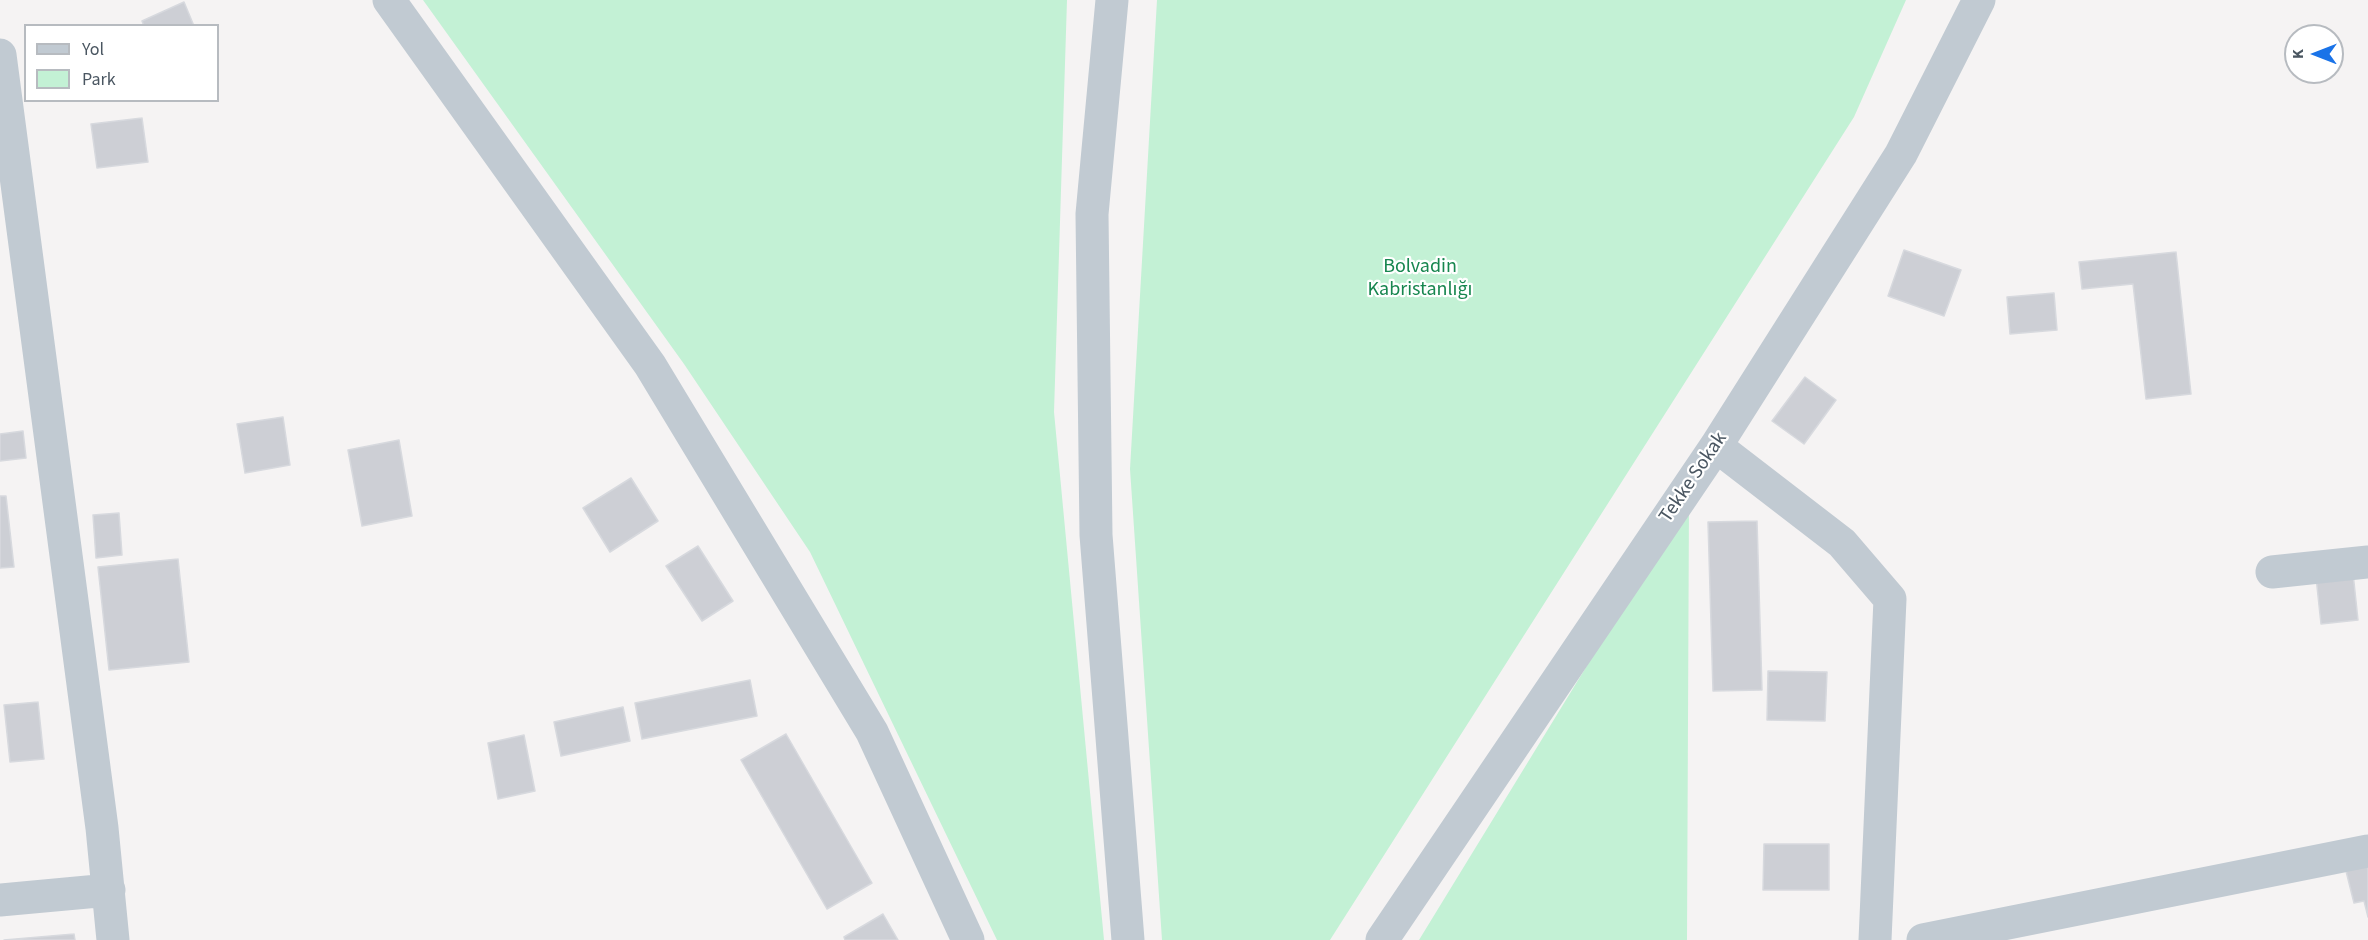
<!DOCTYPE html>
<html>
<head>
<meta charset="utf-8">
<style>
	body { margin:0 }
	#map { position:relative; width:2368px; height:940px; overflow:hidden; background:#f5f3f3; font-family:"Source Sans 3",sans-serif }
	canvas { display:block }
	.legend { position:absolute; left:24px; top:24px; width:195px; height:78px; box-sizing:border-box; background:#fff; border:2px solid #b7bbc0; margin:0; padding:8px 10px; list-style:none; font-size:18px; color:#4a5661 }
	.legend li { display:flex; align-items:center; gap:12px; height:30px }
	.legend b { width:30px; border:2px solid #b7bbc0 }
	.north { position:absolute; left:2284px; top:24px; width:60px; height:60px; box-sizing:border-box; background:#fff; border:2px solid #b7bbc0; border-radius:50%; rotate:270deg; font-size:16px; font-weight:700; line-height:24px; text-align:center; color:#4a5661 }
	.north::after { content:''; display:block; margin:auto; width:21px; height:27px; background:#1a73e8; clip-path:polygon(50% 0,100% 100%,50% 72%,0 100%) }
</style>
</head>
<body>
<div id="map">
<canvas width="2368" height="940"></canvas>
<ul class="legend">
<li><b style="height:8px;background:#c1cad2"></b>Yol</li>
<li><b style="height:16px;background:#c3f1d5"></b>Park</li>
</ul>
<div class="north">K</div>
</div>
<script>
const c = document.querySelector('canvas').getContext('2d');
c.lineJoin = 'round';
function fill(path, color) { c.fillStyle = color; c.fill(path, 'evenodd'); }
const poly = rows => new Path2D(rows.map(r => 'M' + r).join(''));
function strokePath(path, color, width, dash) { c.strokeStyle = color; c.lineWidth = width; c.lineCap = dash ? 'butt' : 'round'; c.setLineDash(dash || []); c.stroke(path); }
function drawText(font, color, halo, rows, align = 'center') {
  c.font = font + ' "Source Sans 3",sans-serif'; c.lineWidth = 4.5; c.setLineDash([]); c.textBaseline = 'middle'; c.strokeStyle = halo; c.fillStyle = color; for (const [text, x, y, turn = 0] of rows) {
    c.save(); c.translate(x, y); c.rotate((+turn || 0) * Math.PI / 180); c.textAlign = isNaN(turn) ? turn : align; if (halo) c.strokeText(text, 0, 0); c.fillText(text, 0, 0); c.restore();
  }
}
fill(poly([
	[423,0,1067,0,1054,412,1104,940,997,940,810,552,684,364],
	[1157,0,1906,0,1854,117,1330,940,1162,940,1130,469],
	[1689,499,1687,940,1419,940]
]), '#c3f1d5');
const building = poly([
	[184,2,194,26,144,26,142,21,184,2],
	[142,118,148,162,97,168,91,124,142,118],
	[1904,250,1961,270,1944,316,1888,296,1904,250],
	[2176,252,2191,394,2146,399,2133,284,2082,289,2079,262,2176,252],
	[2054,293,2057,330,2010,334,2007,297,2054,293],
	[1805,377,1836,400,1804,444,1772,421,1805,377],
	[283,417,290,465,245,473,237,424,283,417],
	[23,431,26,458,0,461,0,434,23,431],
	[399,440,412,516,362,526,348,450,399,440],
	[631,478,658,521,610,552,583,508,631,478],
	[0,496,6,496,14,567,0,568,0,496],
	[119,513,122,555,96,558,93,515,119,513],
	[1757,521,1762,690,1713,691,1708,522,1757,521],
	[698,546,733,601,702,621,666,566,698,546],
	[178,559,189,662,109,670,98,567,178,559],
	[2353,573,2358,620,2321,624,2316,577,2353,573],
	[1768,671,1827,672,1825,721,1767,720,1768,671],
	[750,680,757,716,642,739,635,703,750,680],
	[38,702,44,759,10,762,4,705,38,702],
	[623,707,630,741,561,756,554,722,623,707],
	[786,734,872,883,827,909,741,760,786,734],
	[524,735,535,791,498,799,488,743,524,735],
	[1764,844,1829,844,1829,890,1763,890,1764,844],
	[2368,866,2368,917,2364,901,2354,903,2346,871,2368,866],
	[883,914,898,940,845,940,844,937,883,914],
	[74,934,75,940,4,940,74,934]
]);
fill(building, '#cdcfd5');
strokePath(building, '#d7d9de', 1.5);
strokePath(poly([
	[389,0,650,365,872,732,968,940],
	[1112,0,1092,214,1096,535,1128,940],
	[0,55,102,828,113,940],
	[1716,446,1842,543,1890,599,1875,940],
	[2272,572,2368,562],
	[0,900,109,890],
	[1382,940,1716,446,1901,154,1979,0],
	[1923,940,2368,851]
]), '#c1cad2', 33);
drawText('20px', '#17864f', '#fff', [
	["Bolvadin",1420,268],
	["Kabristanlığı",1420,291]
]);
drawText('20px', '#4a5661', '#fff', [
	["Tekke Sokak",1694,478,-56]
]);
</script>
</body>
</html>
